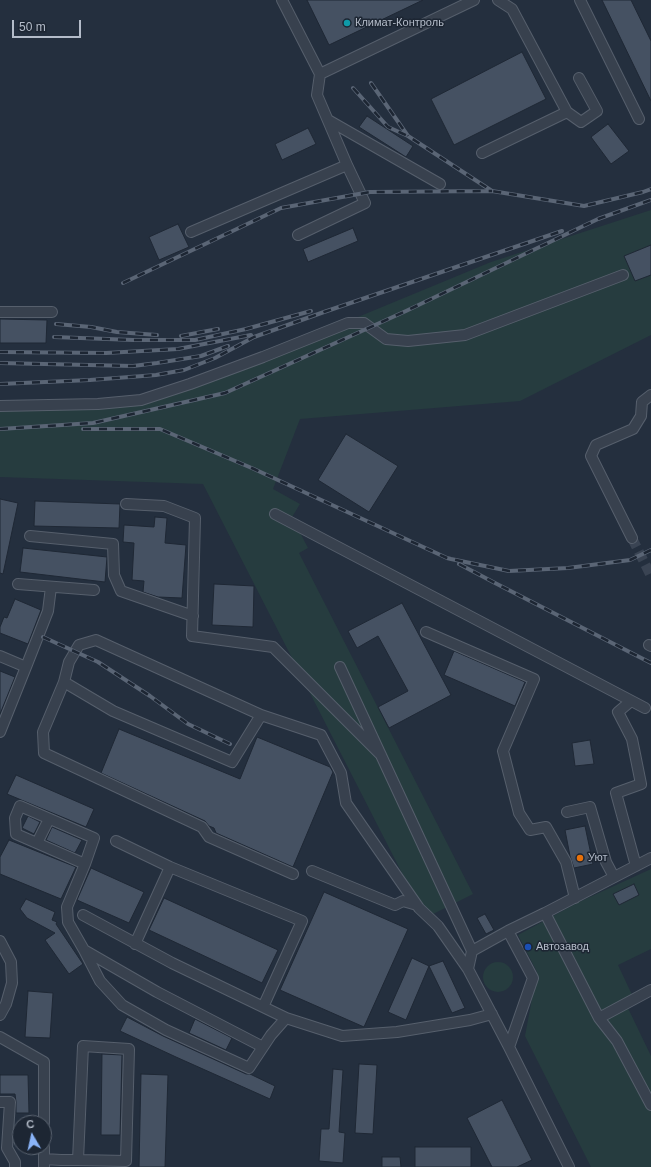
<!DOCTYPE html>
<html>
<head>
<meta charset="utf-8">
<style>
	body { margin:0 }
	#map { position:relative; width:651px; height:1167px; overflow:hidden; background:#242f3e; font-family:Arial,sans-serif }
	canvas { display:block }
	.north { position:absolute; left:12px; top:1115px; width:40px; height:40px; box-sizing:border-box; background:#1d2633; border:1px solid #59626f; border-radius:50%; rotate:351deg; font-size:11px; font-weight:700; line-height:16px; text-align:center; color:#b4bcc9 }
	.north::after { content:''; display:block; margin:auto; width:14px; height:18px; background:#8ab4f8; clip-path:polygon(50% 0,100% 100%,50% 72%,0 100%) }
	.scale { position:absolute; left:12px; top:20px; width:69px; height:18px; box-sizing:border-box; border:2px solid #b4bcc9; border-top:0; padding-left:5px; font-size:12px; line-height:14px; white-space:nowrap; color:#b4bcc9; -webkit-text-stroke:3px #1d2633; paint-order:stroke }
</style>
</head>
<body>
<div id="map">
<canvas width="651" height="1167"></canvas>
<div class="north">С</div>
<div class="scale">50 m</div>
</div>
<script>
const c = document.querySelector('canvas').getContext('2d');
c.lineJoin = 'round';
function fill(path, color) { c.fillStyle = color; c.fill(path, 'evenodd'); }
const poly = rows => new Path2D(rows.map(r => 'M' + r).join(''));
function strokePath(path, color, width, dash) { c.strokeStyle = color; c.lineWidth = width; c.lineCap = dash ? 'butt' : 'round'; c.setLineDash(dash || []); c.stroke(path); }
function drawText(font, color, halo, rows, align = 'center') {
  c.font = font + ' Arial,sans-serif'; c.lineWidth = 3; c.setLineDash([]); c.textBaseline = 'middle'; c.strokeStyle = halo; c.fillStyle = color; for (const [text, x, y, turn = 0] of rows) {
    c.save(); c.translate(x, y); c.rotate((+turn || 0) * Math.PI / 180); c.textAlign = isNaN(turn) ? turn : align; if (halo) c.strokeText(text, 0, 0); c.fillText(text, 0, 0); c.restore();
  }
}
fill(poly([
	[651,210,651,335,520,401,300,419,273,489,300,504,292,517,308,548,299,553,473,894,425,918,203,484,0,477,0,408,118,407,266,355,491,262],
	[651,869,651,949,618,965,634,999,626,1004,651,1056,651,1167,591,1167,525,1036,537,972,518,935,577,903],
	'483 977a15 15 0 1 1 30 0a15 15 0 1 1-30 0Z'
]), '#263c3f');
const building = poly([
	[307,0,423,0,329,45,307,0],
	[602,0,631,0,651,41,651,101,602,0],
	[522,52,546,99,454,145,431,99,522,52],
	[367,116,413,146,406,157,359,127,367,116],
	[608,124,629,151,611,164,591,137,608,124],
	[308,128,316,144,282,160,275,144,308,128],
	[178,224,189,247,159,260,149,237,178,224],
	[353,228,358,241,308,262,303,249,353,228],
	[651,245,651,275,635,281,624,256,651,245],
	[0,319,47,320,46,343,0,343,0,319],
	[346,434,398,466,369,512,318,480,346,434],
	[0,499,18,503,3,574,0,573,0,499],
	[35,501,120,504,119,528,34,526,35,501],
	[155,517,167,518,165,543,186,545,182,598,158,597,143,592,144,581,132,580,134,543,123,542,124,525,154,527,155,517],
	[23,548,107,557,105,582,20,572,23,548],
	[214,584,254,586,253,627,212,625,214,584],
	[15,599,41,610,28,644,0,633,0,627,4,617,7,618,15,599],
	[402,603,451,695,389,728,378,707,408,691,378,636,357,648,348,631,402,603],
	[454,651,525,682,515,706,444,675,454,651],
	[0,671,15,677,0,714,0,671],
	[119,729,240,779,257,737,330,767,333,772,293,867,216,833,214,828,209,826,205,821,101,773,119,729],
	[590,740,594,764,575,766,572,743,590,740],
	[16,775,94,809,86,827,7,794,16,775],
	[28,816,40,822,34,834,22,828,28,816],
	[585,826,593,864,574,868,570,856,565,830,585,826],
	[52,827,82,840,75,853,46,840,52,827],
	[9,840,76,867,61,899,0,874,0,857,9,840],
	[91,868,144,892,129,923,77,900,91,868],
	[634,884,639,895,619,905,613,894,634,884],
	[324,892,408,929,364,1027,280,990,324,892],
	[164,898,278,950,262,983,149,930,164,898],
	[26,899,55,912,52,920,57,922,56,924,83,964,69,974,45,940,55,933,27,918,20,909,26,899],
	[485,914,494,930,486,934,477,918,485,914],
	[412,958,429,966,406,1020,388,1012,412,958],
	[443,961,465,1008,452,1013,429,966,443,961],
	[28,991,53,993,50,1038,25,1037,28,991],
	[127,1017,163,1036,246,1074,250,1074,275,1086,270,1099,176,1057,120,1031,127,1017],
	[195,1019,232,1038,226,1050,189,1033,195,1019],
	[102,1054,122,1055,120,1135,101,1135,102,1054],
	[359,1064,377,1065,373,1134,355,1133,359,1064],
	[333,1069,343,1070,339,1132,345,1133,343,1163,319,1161,321,1129,329,1129,333,1069],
	[141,1074,168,1075,165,1167,139,1167,141,1074],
	[0,1075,28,1075,29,1113,16,1113,16,1102,15,1094,0,1094,0,1075],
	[502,1100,532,1160,517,1167,492,1167,467,1118,502,1100],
	[415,1147,471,1147,471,1167,415,1167,415,1147],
	[382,1157,400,1157,401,1167,382,1167,382,1157]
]);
fill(building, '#455162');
strokePath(building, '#1f2835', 1);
strokePath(poly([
	[632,538,651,576]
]), '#3a4453', 10, [10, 5]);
const minor = poly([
	[282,0,320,74,474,0],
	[580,0,639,119],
	[567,112,581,122,597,111,579,78],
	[328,120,440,184],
	[482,153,567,112,512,9,498,0],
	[191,232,347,165,317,95,320,74],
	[298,235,365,203,347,165],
	[0,312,52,312],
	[0,406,98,404,141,400,190,384,263,357,348,323,364,323,386,339,408,341,465,335,623,275],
	[126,504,164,506,195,518,192,636,273,647,381,755],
	[275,514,645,708],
	[30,536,113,544,114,575,121,591,193,616],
	[632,538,591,456,596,445,633,429,641,416,642,402,651,395],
	[18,584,94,590],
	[426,632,534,679,503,751,519,813,530,830,546,827,566,862,575,898],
	[649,645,651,646],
	[0,656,26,667,0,732],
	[26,667,48,611,51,587],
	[340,667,472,951],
	[64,682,43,732,44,753,202,827,209,837,293,874],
	[631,701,618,712,632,739,641,784,616,793,636,866],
	[261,715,96,640,79,645,69,662,64,682,113,711,232,762,261,715,321,735,341,773,346,803,419,908,438,926,468,969],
	[567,812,590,807,606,862,614,877],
	[116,841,170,867,302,921,263,1007],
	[37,843,49,819],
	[85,864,94,838,20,806,15,818,16,834,85,864,67,907,68,922,84,950,157,992,263,1047,271,1035,286,1018,342,1036,397,1032,470,1020,492,1014],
	[312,871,395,905,403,901,417,905],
	[545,913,599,1018,617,1041,651,1105],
	[83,915,172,963,286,1018],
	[508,931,533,978,509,1047],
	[0,941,11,962,12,983,6,1004,0,1015],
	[135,944,170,867],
	[84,950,100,981,122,1005,166,1030,249,1068,263,1047],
	[599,1018,651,990],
	[0,1037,44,1062,44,1123],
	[0,1102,10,1102,7,1148,15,1162,15,1167],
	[44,1159,61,1160,78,1160,126,1161,129,1049,83,1046,78,1160],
	[44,1167,44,1147],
	[569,1167,509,1047,468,969,472,951,508,931,545,913,651,858]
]);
strokePath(minor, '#565f6c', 12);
strokePath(minor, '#38414e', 10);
const rail = poly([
	[371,83,408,136],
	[353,88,388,127,408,136,492,191,584,206,643,192,651,189],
	[123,283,281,208,370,192,492,191],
	[56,324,91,327,117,332,157,335],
	[181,336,218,329],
	[54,337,133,340,195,340,246,329,311,311],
	[0,352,106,353,178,349,251,335],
	[0,363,133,366,157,363,201,356,228,346],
	[0,384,90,380,156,375,184,370,215,358,254,337,324,312,562,231],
	[0,429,93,423,225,393,406,311,598,219,651,200],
	[83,429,160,429,254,469,447,558,451,559,509,571,568,568,630,560,651,550],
	[459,564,495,583,651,663],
	[43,637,98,662,150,696,188,724,230,744]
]);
strokePath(rail, '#5a6575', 4);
strokePath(rail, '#1d2633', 2.5, [8]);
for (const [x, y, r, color] of [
	[347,23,4,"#0f9aa8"],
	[580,858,4,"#e8710a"],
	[528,947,4,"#1a4fb4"]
]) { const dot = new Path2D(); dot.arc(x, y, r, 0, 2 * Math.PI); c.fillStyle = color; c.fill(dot); strokePath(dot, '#1d2633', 1.5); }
drawText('11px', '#b4bcc9', '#1d2633', [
	["Климат-Контроль",355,23],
	["Уют",588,858],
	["Автозавод",536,947]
], 'left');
</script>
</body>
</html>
